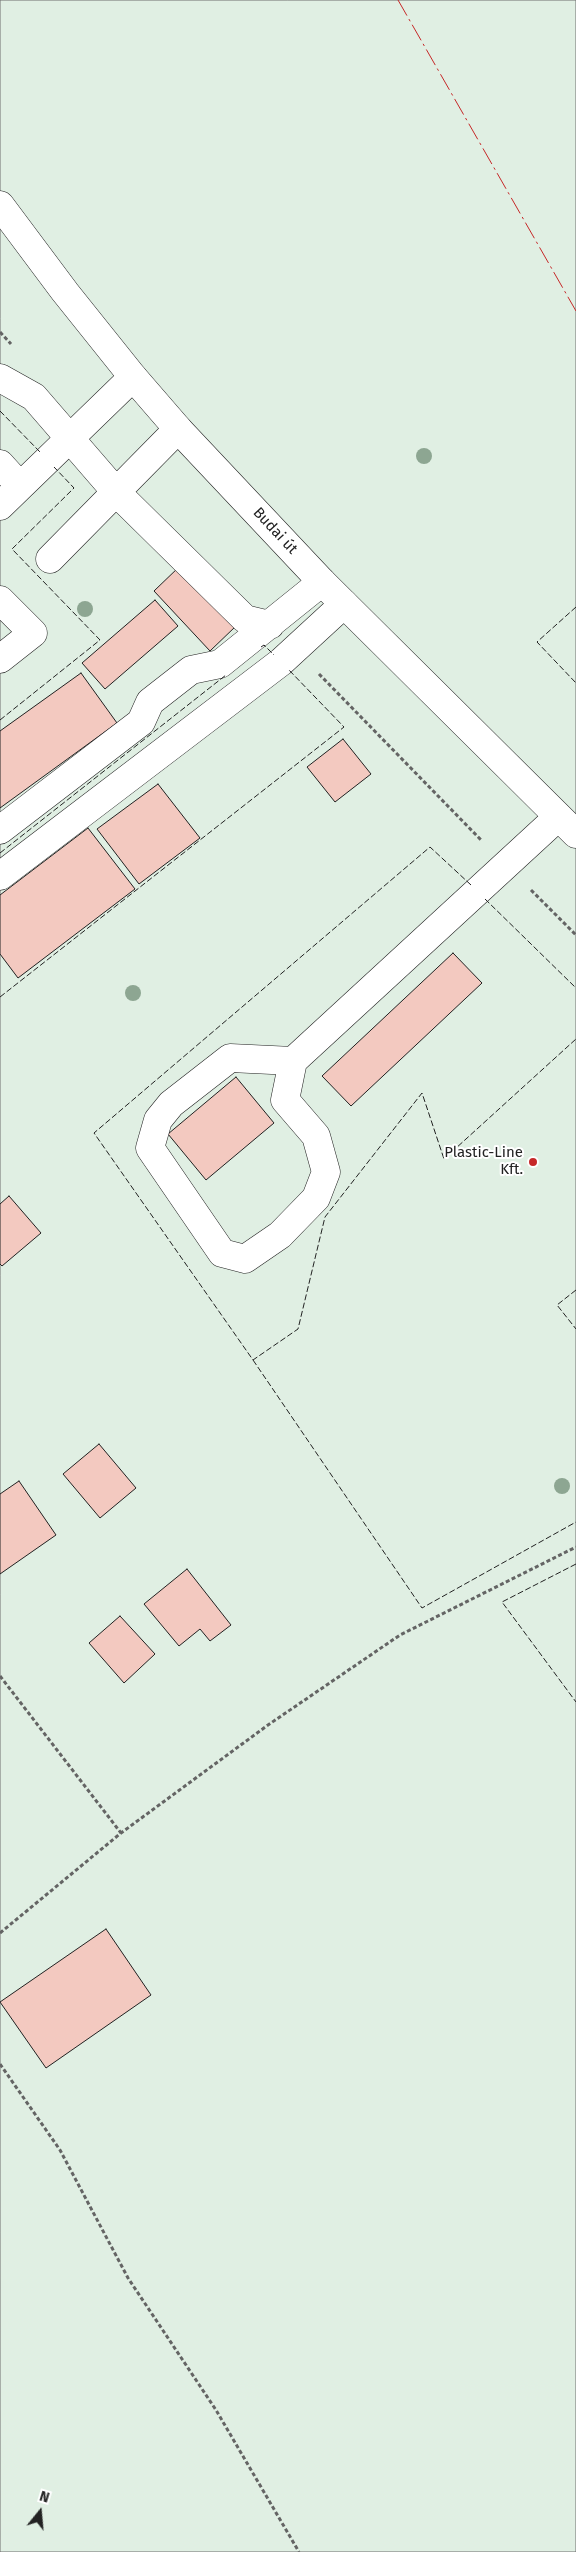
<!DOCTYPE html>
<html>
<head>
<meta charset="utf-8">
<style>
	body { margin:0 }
	#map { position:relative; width:576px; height:2552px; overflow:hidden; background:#fff; font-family:"Fira Sans",sans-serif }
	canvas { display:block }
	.north { position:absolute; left:15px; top:2487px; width:50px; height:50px; -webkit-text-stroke:4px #fff; paint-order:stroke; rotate:17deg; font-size:14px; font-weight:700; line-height:20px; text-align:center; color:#222 }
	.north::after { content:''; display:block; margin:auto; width:18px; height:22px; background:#222; clip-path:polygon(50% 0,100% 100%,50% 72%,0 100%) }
</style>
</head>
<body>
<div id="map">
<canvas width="576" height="2552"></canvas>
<div class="north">N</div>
</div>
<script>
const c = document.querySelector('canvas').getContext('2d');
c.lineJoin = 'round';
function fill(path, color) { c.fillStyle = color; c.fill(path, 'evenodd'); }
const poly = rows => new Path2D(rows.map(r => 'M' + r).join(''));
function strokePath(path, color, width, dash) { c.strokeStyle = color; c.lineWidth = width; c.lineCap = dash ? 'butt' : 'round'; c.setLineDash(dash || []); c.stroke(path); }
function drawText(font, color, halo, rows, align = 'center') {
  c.font = font + ' "Fira Sans",sans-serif'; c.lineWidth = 4; c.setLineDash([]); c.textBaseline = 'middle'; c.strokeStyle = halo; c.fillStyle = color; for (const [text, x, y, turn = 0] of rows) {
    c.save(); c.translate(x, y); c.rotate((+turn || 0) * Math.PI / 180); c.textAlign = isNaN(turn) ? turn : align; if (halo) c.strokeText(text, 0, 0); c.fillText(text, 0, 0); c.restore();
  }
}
const green = poly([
	[0,0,576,0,576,2552,0,2552,0,0]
]);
fill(green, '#e0efe3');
strokePath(green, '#6f6f6f', 1);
const building = poly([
	[180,566,236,626,210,651,154,591,180,566],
	[155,600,178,626,105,689,82,663,155,600],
	[81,673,117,723,0,808,0,731,81,673],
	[343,739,371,774,335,802,307,767,343,739],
	[158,784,200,838,139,884,97,829,158,784],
	[88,828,135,889,18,978,0,954,0,895,88,828],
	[453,953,482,983,351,1106,322,1076,453,953],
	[236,1077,274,1123,206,1180,168,1134,236,1077],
	[9,1196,41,1233,2,1266,0,1264,0,1204,9,1196],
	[99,1444,136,1488,100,1518,63,1474,99,1444],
	[19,1481,56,1535,0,1574,0,1494,19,1481],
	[187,1569,231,1625,210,1641,200,1629,179,1646,144,1604,187,1569],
	[120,1616,155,1654,124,1683,89,1643,120,1616],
	[106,1929,151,1995,46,2068,0,2002,106,1929]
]);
fill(building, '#f3c9c0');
strokePath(building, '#222', 1);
const minor = poly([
	[0,378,34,397,117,493,245,619,270,625],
	[0,464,20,486],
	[0,506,133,377],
	[50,559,178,429],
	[0,600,33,633,0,659],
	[0,830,141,722,150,702,191,670,220,664,322,582],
	[0,876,281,662,344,604],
	[293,1061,230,1058,171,1104,158,1120,150,1148,222,1253,245,1259,280,1235,316,1198,326,1172,316,1136,285,1100,293,1061,558,817]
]);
const major = poly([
	[0,205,65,292,133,377,178,429,322,582,576,834]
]);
strokePath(minor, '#222', 29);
strokePath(major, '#222', 29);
strokePath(poly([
	[0,332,11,344],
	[319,674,482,841],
	[531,890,576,935],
	[0,1676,121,1833],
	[0,1933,121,1833,268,1725,400,1635,576,1547],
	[0,2064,60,2150,128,2278,216,2410,299,2552]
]), '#646464', 3, [4, 2.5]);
strokePath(minor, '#fff', 28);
strokePath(major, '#fff', 28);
strokePath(poly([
	[0,411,40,452],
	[576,607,537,642,576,683],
	[261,647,264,645,274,655],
	[0,720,100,640,12,549,74,488,54,467],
	[0,853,226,675],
	[471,885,430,847,94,1133,253,1360,298,1329,325,1217,422,1093,444,1159,576,1039],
	[485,899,576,988],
	[0,997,344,727,288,669],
	[576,1290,557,1305,576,1329],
	[253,1360,422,1608,576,1522],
	[576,1564,502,1602,576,1702]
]), '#222', 1, [6, 2.5]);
strokePath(poly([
	[398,0,576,311]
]), '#c62828', 1, [18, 4, 2.5, 4]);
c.fillStyle = '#8da692';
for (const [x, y] of [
	[424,456],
	[85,609],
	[133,993],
	[562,1486]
]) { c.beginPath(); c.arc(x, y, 8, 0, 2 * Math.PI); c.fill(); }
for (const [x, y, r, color] of [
	[533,1162,5,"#c62828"]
]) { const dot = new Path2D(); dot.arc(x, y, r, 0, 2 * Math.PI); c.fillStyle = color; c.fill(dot); strokePath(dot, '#fff', 2); }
drawText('15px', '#222', '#fff', [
	["Budai út",275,531,47]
]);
drawText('15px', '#222', '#fff', [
	["Plastic-Line",523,1153],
	["Kft.",523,1170]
], 'right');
</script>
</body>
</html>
